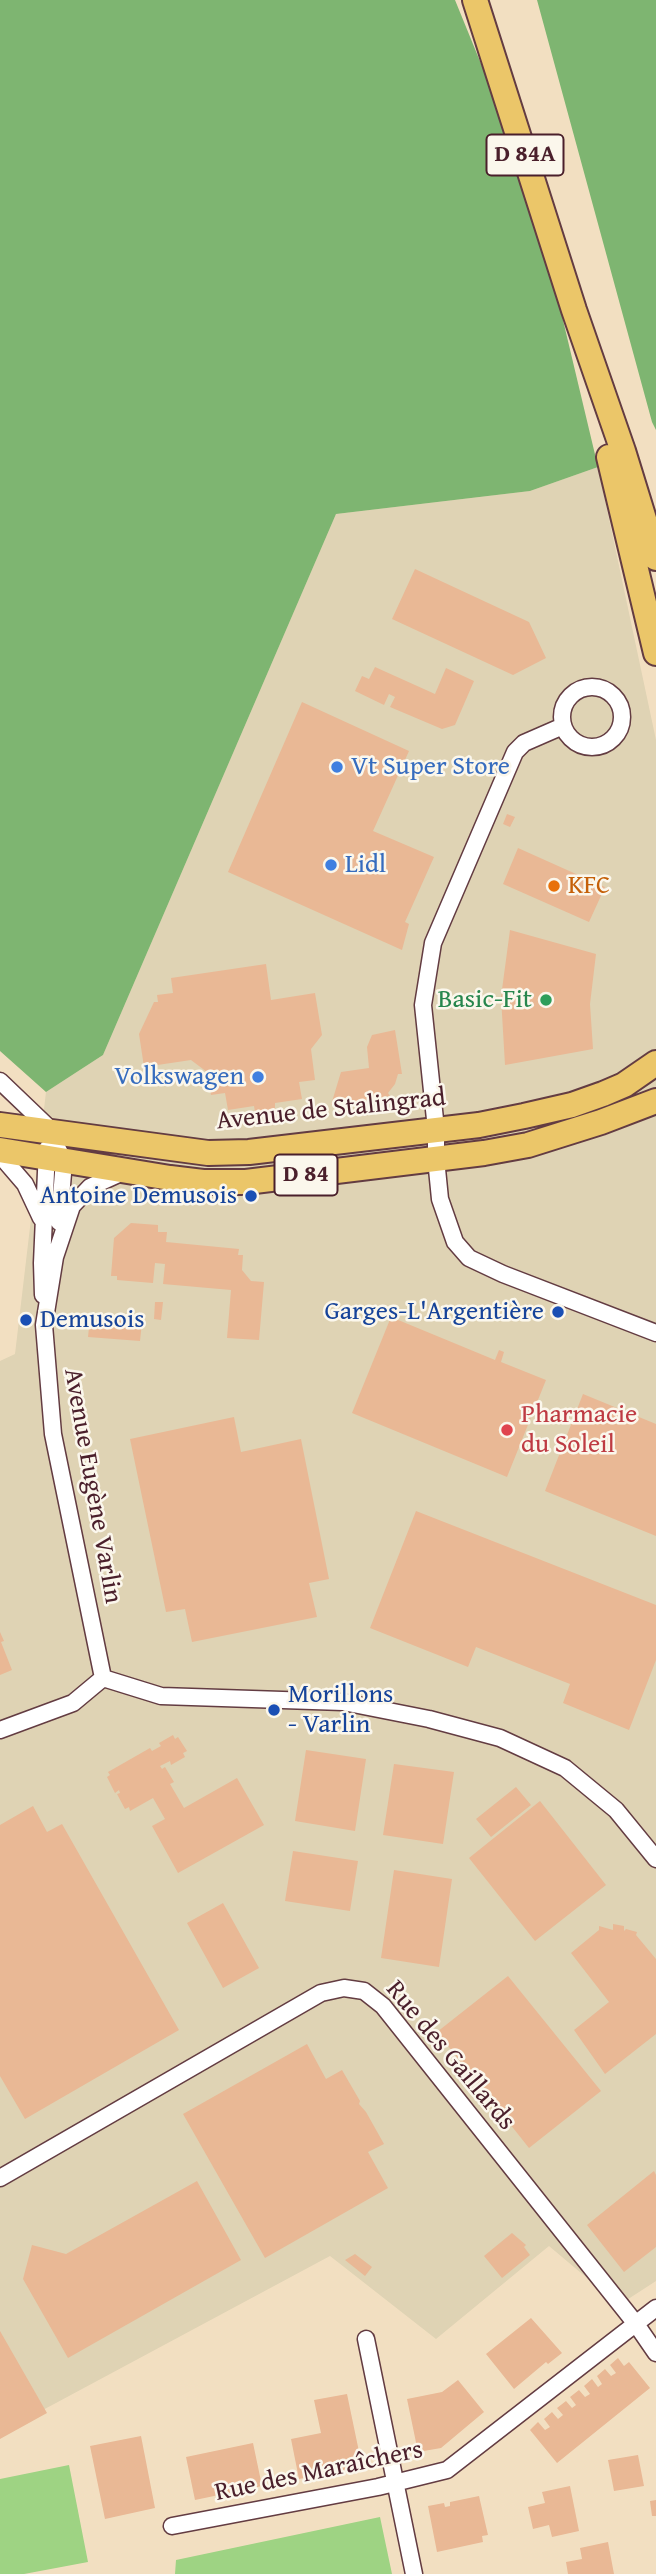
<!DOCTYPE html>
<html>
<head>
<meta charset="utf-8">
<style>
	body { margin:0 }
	canvas { display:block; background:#f2dfc1 }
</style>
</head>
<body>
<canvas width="656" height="2574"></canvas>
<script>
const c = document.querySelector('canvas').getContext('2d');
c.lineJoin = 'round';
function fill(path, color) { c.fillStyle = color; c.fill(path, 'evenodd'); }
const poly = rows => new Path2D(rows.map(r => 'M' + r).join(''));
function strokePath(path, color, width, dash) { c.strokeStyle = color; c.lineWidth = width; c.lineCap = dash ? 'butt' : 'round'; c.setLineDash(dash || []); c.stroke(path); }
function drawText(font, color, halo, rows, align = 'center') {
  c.font = font + ' "Gentium Book Plus",serif'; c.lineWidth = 5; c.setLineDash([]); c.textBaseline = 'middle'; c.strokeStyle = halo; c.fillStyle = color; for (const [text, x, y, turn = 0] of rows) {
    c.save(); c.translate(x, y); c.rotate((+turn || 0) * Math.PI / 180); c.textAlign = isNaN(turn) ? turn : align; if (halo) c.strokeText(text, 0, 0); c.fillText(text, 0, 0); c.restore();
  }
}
fill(poly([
	[598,467,656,740,656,2281,619,2305,549,2246,436,2339,330,2256,0,2433,0,1361,15,1354,46,1092,103,1055,336,514,530,491]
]), '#dfd3b4');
fill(poly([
	[69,2465,88,2562,24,2574,0,2574,0,2479],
	[380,2517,392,2574,175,2574,176,2560]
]), '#9ed383');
fill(poly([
	[0,0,455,0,486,76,552,274,598,467,530,491,336,514,103,1055,46,1092,0,1051],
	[537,0,656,0,656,430,652,422]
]), '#7eb571');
fill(poly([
	[415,569,529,622,546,658,513,675,392,619],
	[375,667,435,694,446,668,474,681,455,725,442,729,390,707,395,697,389,694,384,705,355,691,362,676,369,679],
	[302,702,409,751,373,831,434,857,405,922,409,924,402,950,228,872],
	[507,814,515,817,510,827,503,824],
	[518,848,605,887,589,922,503,884],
	[510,930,596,954,590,1004,593,1049,505,1065,501,997],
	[266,964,271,1000,315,993,322,1035,311,1049,315,1080,299,1082,302,1099,275,1103,275,1109,255,1112,254,1106,228,1110,225,1093,211,1095,207,1072,191,1060,144,1067,139,1034,154,1002,158,1002,157,995,173,993,171,978],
	[395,1030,402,1074,398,1074,395,1084,388,1093,390,1096,331,1105,341,1072,369,1068,367,1047,372,1035],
	[131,1223,158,1225,158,1232,167,1232,166,1242,239,1249,238,1255,243,1255,242,1270,251,1281,264,1282,259,1340,227,1338,231,1290,163,1284,165,1264,155,1263,153,1283,117,1280,117,1276,111,1276,114,1238],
	[155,1302,163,1302,161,1320,154,1319],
	[391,1317,495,1360,499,1350,504,1352,501,1362,546,1380,507,1477,352,1413],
	[90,1318,142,1322,140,1341,88,1337],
	[583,1394,656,1424,656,1536,545,1491],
	[234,1417,241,1452,301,1439,329,1579,309,1583,317,1617,192,1642,185,1609,166,1612,130,1439],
	[416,1511,656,1605,656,1660,629,1730,563,1703,570,1684,476,1647,468,1667,370,1628],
	[0,1632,4,1641,1,1642,12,1670,0,1675],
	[173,1735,175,1739,178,1737,187,1751,183,1753,185,1757,171,1765,170,1761,160,1766,162,1769,165,1767,174,1782,170,1784,184,1808,237,1778,264,1825,178,1873,152,1826,165,1819,153,1798,130,1811,129,1807,125,1809,117,1794,120,1793,119,1790,115,1793,107,1777,110,1775,108,1772,150,1748,152,1751,161,1746,159,1743],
	[306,1750,366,1759,355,1831,295,1821],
	[394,1764,454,1772,443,1844,383,1835],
	[516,1787,531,1805,491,1837,476,1819],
	[540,1801,606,1885,535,1941,469,1858],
	[33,1806,47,1832,62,1824,179,2030,25,2119,0,2076,0,1825],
	[293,1851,358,1861,350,1911,285,1901],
	[394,1870,452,1879,439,1967,381,1958],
	[223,1903,259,1968,223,1988,187,1923],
	[613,1924,624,1926,624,1931,626,1929,637,1932,636,1935,656,1959,656,2034,605,2074,574,2030,609,2002,571,1953,599,1930,599,1926,613,1930],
	[508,1976,601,2091,529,2148,437,2032],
	[307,2044,326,2079,342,2070,360,2101,359,2104,366,2112,384,2144,368,2152,388,2188,265,2258,183,2114],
	[654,2171,656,2175,656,2247,624,2272,587,2225],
	[197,2181,241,2260,68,2358,23,2279,32,2245,66,2254],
	[512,2233,526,2245,524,2247,530,2255,502,2278,484,2256],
	[355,2254,372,2267,365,2276,345,2260],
	[531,2318,562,2353,548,2364,546,2362,514,2389,486,2354],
	[0,2331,47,2413,0,2439],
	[618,2358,624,2366,629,2362,650,2388,557,2463,530,2430,538,2422,545,2430,550,2427,544,2419,552,2412,558,2419,563,2415,557,2408,566,2401,572,2408,576,2405,570,2397,579,2390,585,2397,590,2394,584,2386,592,2379,598,2387,602,2384,597,2376,605,2369,611,2376,616,2373,610,2365],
	[458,2380,484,2412,441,2448,418,2452,407,2399,442,2392],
	[347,2394,362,2466,299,2479,291,2439,321,2433,314,2400],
	[141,2436,155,2508,105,2519,90,2446],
	[253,2443,262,2486,195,2500,186,2457],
	[638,2455,644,2486,614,2491,608,2460],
	[570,2486,579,2531,552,2537,549,2525,533,2529,528,2507,545,2503,542,2492],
	[479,2496,488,2535,482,2536,483,2542,437,2552,428,2506,444,2503,445,2507,450,2506,450,2502],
	[656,2500,656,2516,652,2516,650,2501],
	[608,2542,614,2574,568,2574,566,2562,582,2559,580,2548]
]), '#e9b895');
const street = poly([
	'562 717a30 30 0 1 1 60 0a30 30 0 1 1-60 0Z',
	[563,726,524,743,515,752,433,943,423,1005,436,1129,436,1159,440,1199,455,1242,469,1258,503,1274,656,1333],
	[0,1081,46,1125,64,1161,59,1222],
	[0,1155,25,1184,41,1218],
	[43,1295,42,1263,47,1149],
	[103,1678,161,1696,343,1702,429,1719,500,1738,565,1768,616,1810,656,1859],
	[103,1678,53,1434,44,1325,55,1257,72,1206,90,1187,123,1172],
	[0,1730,73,1703,103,1678],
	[0,2178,321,1993,344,1988,364,1991,383,2006,636,2324,656,2353],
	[366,2339,414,2574],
	[172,2526,378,2487,447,2470,656,2308]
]);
const primary = poly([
	[475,0,574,310,623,451,656,558],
	[609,457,656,653],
	[0,1125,208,1153,249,1152,479,1125,524,1116,572,1105,603,1094,624,1085,656,1063],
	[0,1150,170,1178,203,1182,246,1182,484,1153,528,1145,601,1122,656,1101]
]);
strokePath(street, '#633c42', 19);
strokePath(primary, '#633c42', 28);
strokePath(street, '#fff', 16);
strokePath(primary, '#ebc669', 24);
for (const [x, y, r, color] of [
	[337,767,7,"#3f7fe0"],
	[331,865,7,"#3f7fe0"],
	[554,886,7,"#e8710a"],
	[546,1000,7,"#2e9e5b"],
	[258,1077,7,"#3f7fe0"],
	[251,1196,7,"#1a4fb4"],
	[558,1312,7,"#1a4fb4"],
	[26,1320,7,"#1a4fb4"],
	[507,1430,7,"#e0444e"],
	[274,1710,7,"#1a4fb4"]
]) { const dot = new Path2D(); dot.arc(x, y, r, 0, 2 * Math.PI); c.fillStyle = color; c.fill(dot); strokePath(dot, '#fbf7ec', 2.5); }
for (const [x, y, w] of [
	[525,155,77],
	[306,1175,63]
]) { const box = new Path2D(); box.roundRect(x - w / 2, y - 20.5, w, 41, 5); c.fillStyle = '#fbf7ec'; c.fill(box); strokePath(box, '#4a1f2b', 2); }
drawText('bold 24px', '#4a1f2b', null, [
	["D 84A",525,155],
	["D 84",306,1175]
]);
drawText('26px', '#366cbe', '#fbf7ec', [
	["Vt Super Store",351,767],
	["Lidl",345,865],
	["Volkswagen",244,1077,"right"]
], 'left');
drawText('26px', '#c56008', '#fbf7ec', [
	["KFC",568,886]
], 'left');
drawText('26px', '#27864d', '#fbf7ec', [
	["Basic-Fit",532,1000]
], 'right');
drawText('26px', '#4a1f2b', '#fbf7ec', [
	["Avenue de Stalingrad",331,1110,-6],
	["Avenue Eugène Varlin",92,1486,80],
	["Rue des Gaillards",450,2056,50],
	["Rue des Maraîchers",319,2472,-12]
]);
drawText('26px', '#164399', '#fbf7ec', [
	["Antoine Demusois",237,1196],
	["Garges-L'Argentière",544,1312],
	["Demusois",40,1320,"left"],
	["Morillons",288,1695,"left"],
	["- Varlin",288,1725,"left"]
], 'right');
drawText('26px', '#be3a42', '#fbf7ec', [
	["Pharmacie",521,1415],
	["du Soleil",521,1445]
], 'left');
</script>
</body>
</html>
